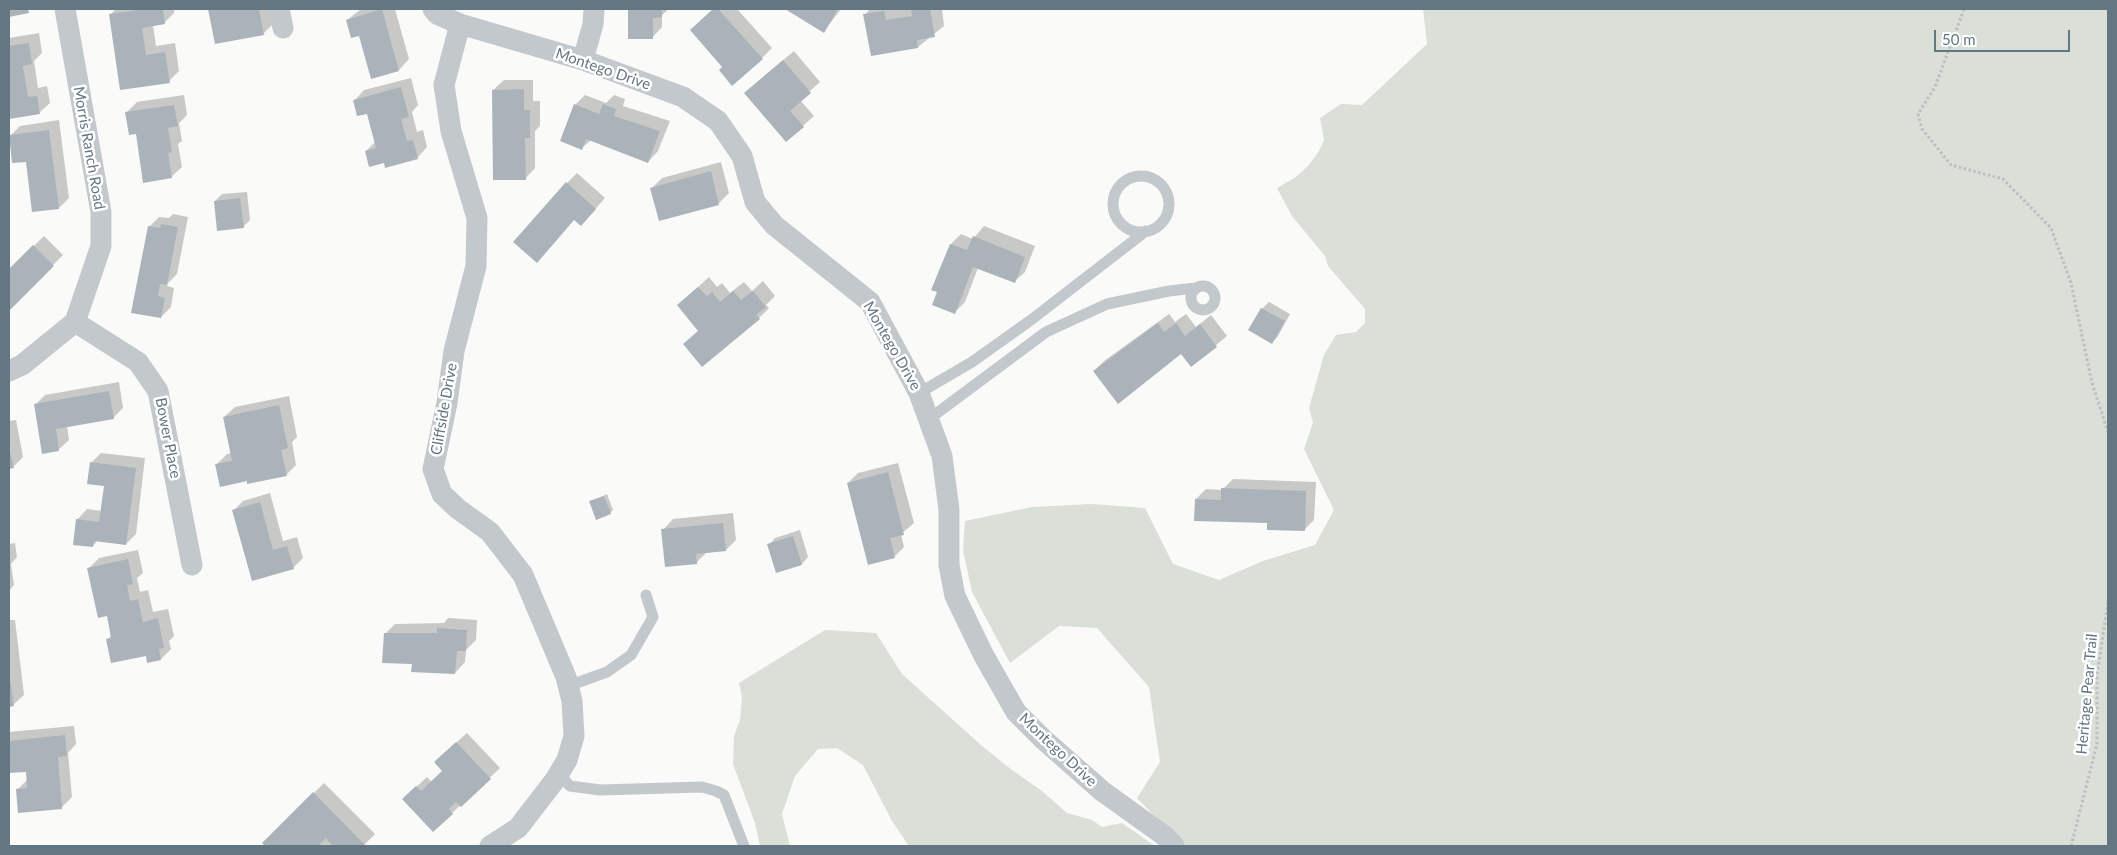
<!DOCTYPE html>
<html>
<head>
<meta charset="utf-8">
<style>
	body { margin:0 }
	#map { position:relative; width:2117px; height:855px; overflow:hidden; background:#fafaf8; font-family:Lato,sans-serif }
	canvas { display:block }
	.frame { position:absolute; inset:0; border:10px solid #657683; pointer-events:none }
	.scale { position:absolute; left:1934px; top:30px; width:136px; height:22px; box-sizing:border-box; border:2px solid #657683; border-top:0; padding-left:6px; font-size:15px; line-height:18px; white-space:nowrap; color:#657683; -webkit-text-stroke:4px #fff; paint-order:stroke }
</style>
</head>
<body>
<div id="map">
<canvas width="2117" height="855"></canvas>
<div class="frame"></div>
<div class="scale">50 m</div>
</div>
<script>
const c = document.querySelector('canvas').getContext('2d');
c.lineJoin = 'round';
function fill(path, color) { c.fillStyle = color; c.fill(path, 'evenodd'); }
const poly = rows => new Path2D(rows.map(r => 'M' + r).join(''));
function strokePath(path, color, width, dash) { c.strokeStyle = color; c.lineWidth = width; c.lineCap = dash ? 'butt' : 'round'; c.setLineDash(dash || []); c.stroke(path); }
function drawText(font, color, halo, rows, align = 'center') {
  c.font = font + ' Lato,sans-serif'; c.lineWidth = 5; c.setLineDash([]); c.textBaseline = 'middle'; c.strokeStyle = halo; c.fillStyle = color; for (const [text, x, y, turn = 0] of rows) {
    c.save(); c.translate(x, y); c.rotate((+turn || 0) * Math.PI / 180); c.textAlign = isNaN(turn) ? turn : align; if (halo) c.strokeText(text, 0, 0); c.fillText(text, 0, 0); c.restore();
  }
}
fill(poly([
	[1423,9,2108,9,2108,846,1183,846,1137,798,1160,762,1149,687,1097,628,1059,626,1010,663,972,592,963,550,965,521,1032,507,1091,504,1145,508,1173,564,1219,580,1263,561,1315,545,1334,510,1304,449,1313,423,1309,408,1324,355,1336,335,1356,332,1365,323,1365,309,1328,266,1325,256,1292,216,1277,188,1296,177,1309,165,1319,151,1324,140,1320,118,1341,104,1362,105,1427,44],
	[825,630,876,633,902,674,982,746,1012,770,1042,791,1067,813,1092,820,1102,827,1122,823,1155,846,909,846,892,821,863,765,837,748,818,749,795,776,782,814,790,846,760,846,755,823,733,764,734,736,740,720,742,697,739,683]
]), '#dadfd7');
fill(poly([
	[116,9,174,9,174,13,164,23,153,25,156,46,175,43,179,71,169,81,110,15],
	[209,9,271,9,273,24,263,34,216,43],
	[361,9,395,9,409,59,399,70,347,20],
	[629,9,669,9,662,15,662,27,652,38,629,38],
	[714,9,737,9,772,48,762,58,724,67,701,20],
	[787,9,841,9,824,31],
	[870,9,942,9,944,26,918,47,865,15],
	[39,33,42,53,34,61,38,88,47,86,50,103,39,113,9,118,9,38],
	[794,51,820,82,800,100,814,116,786,141,756,83],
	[411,78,418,105,412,112,417,132,423,130,427,147,417,158,384,162,366,151,375,142,368,112,354,101,364,90],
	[504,80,533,80,533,101,540,101,540,126,535,131,535,168,525,179,493,90],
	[184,95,187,115,179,123,182,141,178,144,182,167,171,177,137,133,127,112,137,102],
	[585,95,606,103,614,95,625,99,623,106,670,121,658,151,648,162,591,140,582,148,575,105],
	[59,120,69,198,59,208,10,136,20,126],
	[721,162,729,193,719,203,660,219,652,188,662,178],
	[577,173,605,198,591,214,567,183],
	[247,192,250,220,243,227,215,201,222,194],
	[173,214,188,217,177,274,168,283,167,286,174,288,171,307,161,317,149,227,159,217,169,218],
	[984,226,1035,246,1025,272,1014,282,978,268,965,302,955,312,939,292,933,289,951,244,961,234,973,239],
	[44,236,63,255,9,309,9,271],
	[709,277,717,287,722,283,730,293,744,282,752,291,763,281,775,296,766,305,769,308,759,318,685,344,699,330,678,305],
	[1269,302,1290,314,1278,336,1272,343,1262,309],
	[1169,314,1175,322,1186,314,1196,327,1211,315,1227,336,1191,366,1181,352,1094,371,1104,361],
	[119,382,123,408,113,418,67,426,69,440,58,450,35,405,45,395],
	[289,396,297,437,292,442,296,465,286,475,248,480,216,465,227,454,232,453,224,417,235,407],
	[16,420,23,457,13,467,9,468,9,421],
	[101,453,145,458,136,534,126,544,98,540,93,546,77,520,87,509,102,511,105,485,91,463],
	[898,463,914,523,901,534,904,547,894,557,848,483,858,473],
	[1233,479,1316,482,1314,520,1304,530,1268,522,1196,499,1206,489,1222,490],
	[270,493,283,541,297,537,303,558,293,568,253,579,233,511,243,501],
	[607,494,613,510,610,513,590,502],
	[733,513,736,540,726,550,706,553,696,563,663,530,673,519],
	[800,530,808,557,802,564,769,545,775,538],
	[15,543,17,557,11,564,14,585,9,591,9,544],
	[138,550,143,573,137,578,140,592,148,590,153,612,168,609,174,636,169,641,171,649,161,659,148,662,147,655,107,640,112,635,108,615,89,568,99,558],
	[448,618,477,620,476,640,466,650,465,662,455,673,413,663,385,634,395,624,444,623],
	[9,620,15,620,24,695,13,705,9,706],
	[74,726,76,744,68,753,72,797,62,807,17,790,28,779,27,770,9,772,9,732],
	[467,733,500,768,433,831,414,789,427,777,432,782,444,770,446,752],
	[324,783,375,834,363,846,267,846,264,843]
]), '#0003');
fill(poly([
	[9,9,28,9,29,13,9,17],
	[145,9,163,9,165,24,142,28,146,55,165,52,170,83,120,90,109,14],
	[208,9,259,9,264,35,215,44],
	[382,9,399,71,371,79,359,36,351,38,346,20],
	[628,9,662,9,662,17,653,18,653,39,628,39],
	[713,9,718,9,763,59,732,86,719,70,722,67,690,30],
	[785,9,838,9,824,33],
	[911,9,930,9,935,37,917,40,918,48,871,56,863,14,884,11,886,20,912,16],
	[29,43,32,64,23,66,28,97,37,96,40,114,9,119,9,46],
	[783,60,811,93,790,111,804,127,786,142,744,93],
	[401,87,409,117,401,119,407,141,413,140,418,159,385,168,384,163,369,167,365,151,376,148,367,114,357,116,353,100],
	[524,89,524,110,530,110,530,138,525,138,526,180,493,180,492,90],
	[574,104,599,114,603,104,616,109,614,116,660,131,648,163,586,139,582,150,560,141],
	[174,105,178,126,168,128,172,152,168,153,172,178,143,183,136,134,129,135,125,112],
	[49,130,59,209,32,212,26,162,12,163,9,135],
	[711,171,719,205,659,221,650,188],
	[566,182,596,209,581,226,574,220,537,263,513,242],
	[240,198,244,228,217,231,214,201],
	[161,224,178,227,167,285,160,284,158,296,165,298,161,318,131,313,148,226,160,228],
	[973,236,1025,257,1015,283,973,267,955,314,932,305,937,292,931,290,950,244,967,250],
	[33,245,54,266,9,311,9,269],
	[698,287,707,296,712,292,720,302,733,291,741,300,753,291,766,307,756,315,760,319,702,367,683,344,698,331,677,305],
	[1261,308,1285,321,1272,344,1248,330],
	[1158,323,1164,332,1176,323,1185,336,1200,324,1217,347,1191,367,1181,354,1118,404,1093,371],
	[109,391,114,419,56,429,59,451,42,454,34,404],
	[279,405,288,448,281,450,287,476,247,484,247,481,220,487,215,464,232,461,223,417],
	[9,447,14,468,9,469],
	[90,462,136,468,126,545,94,541,93,547,73,545,76,519,99,522,104,486,87,484],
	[888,472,904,535,890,538,895,558,868,565,847,483],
	[1221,488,1306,491,1305,531,1267,530,1267,523,1194,521,1195,499,1221,500],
	[604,496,611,514,596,520,589,501],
	[260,502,273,550,287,546,294,569,252,581,232,510],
	[723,523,726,551,696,554,697,564,665,567,661,529],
	[793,536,802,565,776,573,767,544],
	[128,559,133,584,127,585,130,601,138,599,143,622,158,618,164,648,159,649,161,660,147,663,146,656,111,663,106,639,111,638,107,616,98,618,87,568],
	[437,628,467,630,466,651,457,651,455,674,411,672,412,664,382,663,384,633,437,633],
	[9,673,14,706,9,707],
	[65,735,67,756,58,757,62,809,18,813,16,789,27,788,26,772,9,773,9,741],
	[456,742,491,779,461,807,456,802,449,809,453,814,433,832,402,799,416,786,421,791,442,771,434,762],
	[313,792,365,845,364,846,333,846,326,838,318,846,265,846,262,843]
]), '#aab3b9');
strokePath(poly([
	[1964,9,1935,87,1918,114,1922,129,1951,165,2003,179,2051,228,2071,283,2092,383,2108,432],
	[2071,846,2097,744,2097,675,2108,602]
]), '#bbbfc2', 3, [2.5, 2.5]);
strokePath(poly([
	'1113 204a28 28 0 1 1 56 0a28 28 0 1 1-56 0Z',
	'1191 298a12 12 0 1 1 24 0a12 12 0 1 1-24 0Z',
	[919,393,972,362,1031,320,1146,231],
	[929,419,1046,332,1107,304,1169,291,1196,288],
	[568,686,607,672,631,655,653,617,646,595],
	[559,774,570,786,600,790,702,787,716,791,724,795,744,846]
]), '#c3c8cc', 11);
strokePath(poly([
	[279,9,283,28],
	[433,9,437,14,460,24,583,60,683,97,718,121,742,156,755,202,774,225,870,302,919,393,942,456,949,510,949,565,955,596,984,656,1016,712,1043,739,1102,791,1166,837,1174,846],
	[460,24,444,85,451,131,477,218,476,266,454,351,447,403,433,469,442,494,458,509,490,532,523,575,566,677,572,701,574,736,567,760,555,780,518,828,490,846],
	[583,60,593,24,594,9],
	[75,322,138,362,158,391,192,565],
	[9,371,22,365,75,322,101,246,101,212,65,9]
]), '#c3c8cc', 21);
drawText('15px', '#657683', '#fff', [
	["Montego Drive",603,69,19],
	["Morris Ranch Road",89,148,80],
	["Montego Drive",892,346,60],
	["Cliffside Drive",444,409,-80],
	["Bower Place",168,438,79],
	["Heritage Pear Trail",2087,694,-85],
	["Montego Drive",1058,750,43]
]);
</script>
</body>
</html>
